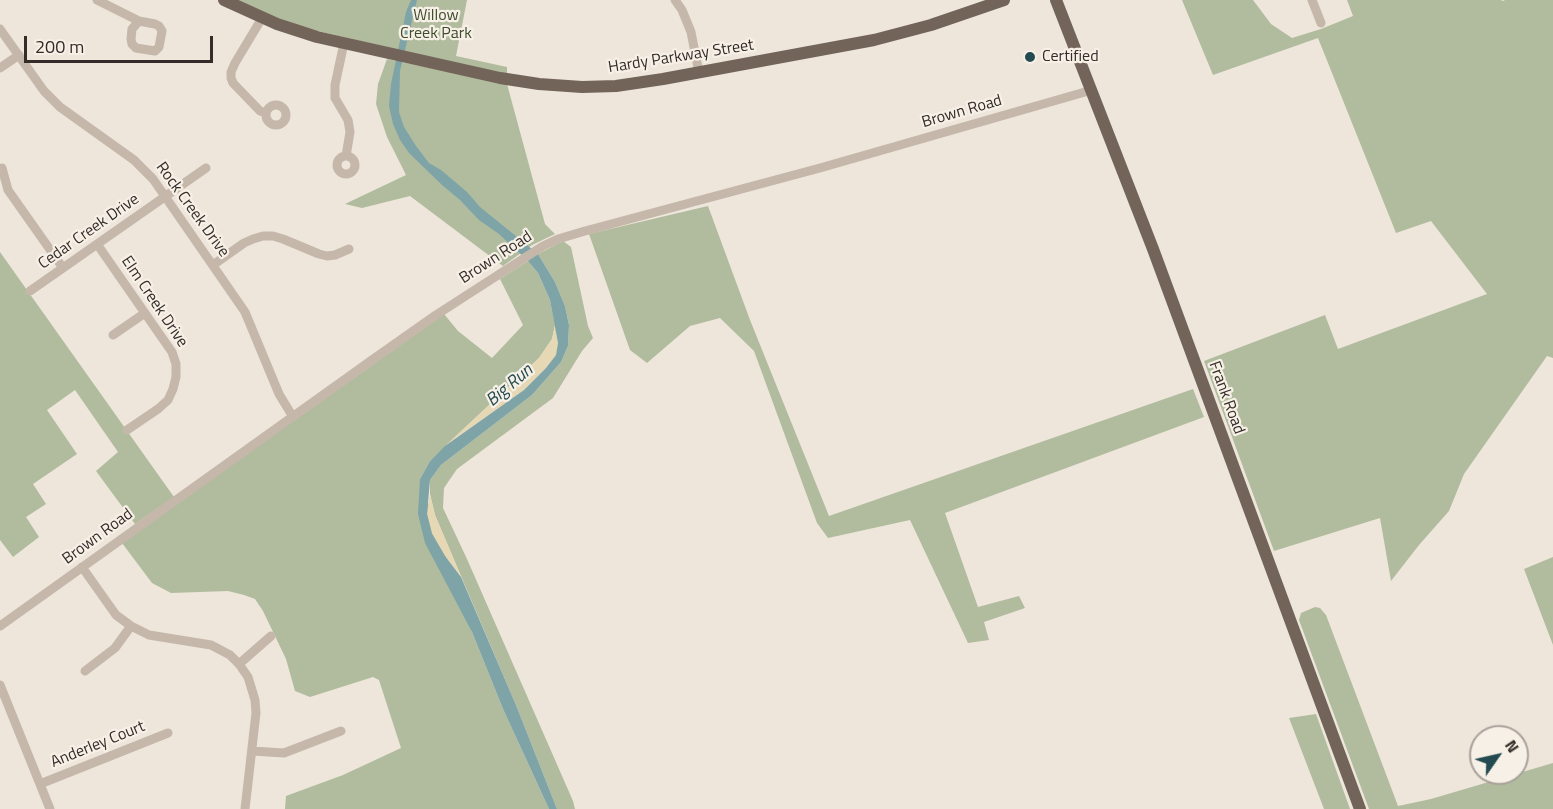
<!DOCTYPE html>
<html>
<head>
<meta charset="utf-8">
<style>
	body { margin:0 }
	#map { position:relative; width:1553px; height:809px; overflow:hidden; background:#eee6db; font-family:"Titillium Web",sans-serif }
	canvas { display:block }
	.north { position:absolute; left:1469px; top:725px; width:60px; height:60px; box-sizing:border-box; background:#f7f0e7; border:2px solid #a9a29b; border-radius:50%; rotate:56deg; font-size:16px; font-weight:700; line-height:24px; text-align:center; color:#332c28 }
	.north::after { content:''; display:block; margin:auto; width:21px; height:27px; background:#224a50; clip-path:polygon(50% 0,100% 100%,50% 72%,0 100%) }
	.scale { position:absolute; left:24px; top:36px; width:189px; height:27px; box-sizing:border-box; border:3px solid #332c28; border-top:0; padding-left:8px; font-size:18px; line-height:21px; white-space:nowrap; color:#332c28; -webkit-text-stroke:4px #f7f0e7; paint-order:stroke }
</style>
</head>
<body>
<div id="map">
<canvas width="1553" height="809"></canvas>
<div class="north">N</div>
<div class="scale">200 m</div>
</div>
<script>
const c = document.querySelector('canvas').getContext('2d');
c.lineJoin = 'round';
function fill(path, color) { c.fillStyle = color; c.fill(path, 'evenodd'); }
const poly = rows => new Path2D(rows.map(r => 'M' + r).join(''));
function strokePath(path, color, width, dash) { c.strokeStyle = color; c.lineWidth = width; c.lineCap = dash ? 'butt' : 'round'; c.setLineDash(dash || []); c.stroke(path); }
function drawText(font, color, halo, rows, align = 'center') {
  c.font = font + ' "Titillium Web",sans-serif'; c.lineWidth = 4.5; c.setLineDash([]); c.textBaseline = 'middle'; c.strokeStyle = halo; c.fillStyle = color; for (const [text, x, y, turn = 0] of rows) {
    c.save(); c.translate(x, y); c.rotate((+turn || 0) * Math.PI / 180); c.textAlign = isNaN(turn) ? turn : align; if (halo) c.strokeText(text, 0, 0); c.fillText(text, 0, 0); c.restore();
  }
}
fill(poly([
	[237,0,467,0,456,56,507,67,507,75,309,29,271,16],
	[1182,0,1253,0,1271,24,1292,38,1321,29,1353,16,1347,0,1501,0,1503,1,1505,0,1553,0,1553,358,1547,356,1464,474,1449,511,1419,545,1391,581,1380,518,1274,551,1204,361,1325,315,1338,349,1487,294,1431,221,1396,233,1318,38,1213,75],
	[387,59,507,84,545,224,555,234,532,245,503,266,410,196,362,208,345,204,406,175,387,137,376,104,378,84],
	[708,206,750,320,829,516,1193,389,1204,417,945,513,978,607,1019,596,1025,608,984,622,989,640,968,643,910,520,828,538,817,523,754,351,720,318,690,326,647,363,630,350,589,234],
	[563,241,571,247,588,326,593,338,582,351,553,398,457,469,444,488,443,508,467,559,573,801,575,809,557,809,516,705,435,515,430,494,430,480,441,465,532,395,561,362,568,346,569,325,565,306,555,282,538,254],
	[0,252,174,497,135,524,96,471,118,452,75,390,47,410,77,454,33,484,46,504,26,517,39,537,13,557,0,540],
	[528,261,538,273,550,300,555,325,552,339,539,358,430,461,420,479,472,632,503,709,549,809,285,809,286,796,343,775,401,748,379,680,373,677,310,697,295,691,286,659,263,611,255,599,244,595,228,591,171,593,152,583,122,543,444,314,458,331,492,358,523,325,500,279],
	[1553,557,1553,645,1524,569],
	[1315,607,1320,608,1326,615,1398,806,1431,799,1553,763,1553,809,1369,809,1299,620,1301,613],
	[1316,714,1350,809,1324,809,1289,718]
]), '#b0bc9d');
fill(poly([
	[555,325,558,343,556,355,546,368,524,390,445,446,539,358,552,339],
	[430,494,435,515,461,577,445,556,432,533,427,514]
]), '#e6d8b5');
fill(poly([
	[411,0,417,0,400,71,399,112,404,127,416,146,429,163,441,170,467,192,480,207,538,254,555,282,565,306,569,325,568,346,561,362,532,395,441,465,430,480,427,514,432,534,445,556,461,577,516,705,557,809,549,809,503,709,472,632,425,543,418,514,420,479,430,461,445,446,524,390,546,368,556,355,558,343,550,300,538,273,528,261,499,234,479,220,460,200,442,185,409,153,400,140,393,124,389,106,391,84,406,12]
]), '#7ea4a8');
strokePath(poly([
	[97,0,139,21],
	[675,0,682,10,691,32,699,73],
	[1312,0,1321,23],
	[262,18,235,63,231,72,231,78,233,83,260,111,266,113],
	[139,21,155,24,159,26,162,31,159,47,155,51,136,48,132,44,131,39,132,29,139,21],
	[0,29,44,91,60,107,134,160,153,179,245,312,279,394,293,417],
	[344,43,335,85,335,98,348,120,350,132,346,156],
	[0,68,19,55],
	'266 115a10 10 0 1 1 20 0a10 10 0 1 1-20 0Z',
	'337 165a9 9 0 1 1 18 0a9 9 0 1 1-18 0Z',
	[2,168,8,190,63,268],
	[97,244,165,342,172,352,176,364,176,377,173,389,168,400,158,409,127,430],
	[213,265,244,243,253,239,263,236,273,236,283,239,319,254,327,256,335,255,349,249],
	[30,291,206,168],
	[113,335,145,313],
	[82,567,116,615,131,626,149,635,211,645,230,655,239,664,248,677,255,700,256,713,245,809],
	[0,626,372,360,436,315,543,246,558,239,585,231,820,168,1092,90],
	[239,664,271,636],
	[85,671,115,648,131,626],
	[0,685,50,809],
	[252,751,284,753,341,731],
	[40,784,168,733]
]), '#c5b7a9', 9);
strokePath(poly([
	[224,0,277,24,317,37,500,78,539,84,582,87,616,86,663,79,874,40,931,25,1004,0],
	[1056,0,1153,249,1360,809]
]), '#73645a', 12);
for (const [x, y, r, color] of [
	[1030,57,6,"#224a50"]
]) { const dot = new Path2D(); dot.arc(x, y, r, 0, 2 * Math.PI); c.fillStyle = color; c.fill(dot); strokePath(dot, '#f7f0e7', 2); }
drawText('16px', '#414e2e', '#f7f0e7', [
	["Willow",436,16],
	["Creek Park",436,34]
]);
drawText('16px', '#332c28', '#f7f0e7', [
	["Hardy Parkway Street",681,57,-9],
	["Brown Road",962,112,-16],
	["Rock Creek Drive",192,210,54],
	["Cedar Creek Drive",89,232,-35],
	["Brown Road",496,258,-33],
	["Elm Creek Drive",154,302,56],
	["Frank Road",1226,398,70],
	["Brown Road",98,537,-36],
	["Anderley Court",98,745,-22]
]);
drawText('16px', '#332c28', '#f7f0e7', [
	["Certified",1042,57]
], 'left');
drawText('italic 18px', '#224a50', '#f7f0e7', [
	["Big Run",510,386,-40]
]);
</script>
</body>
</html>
